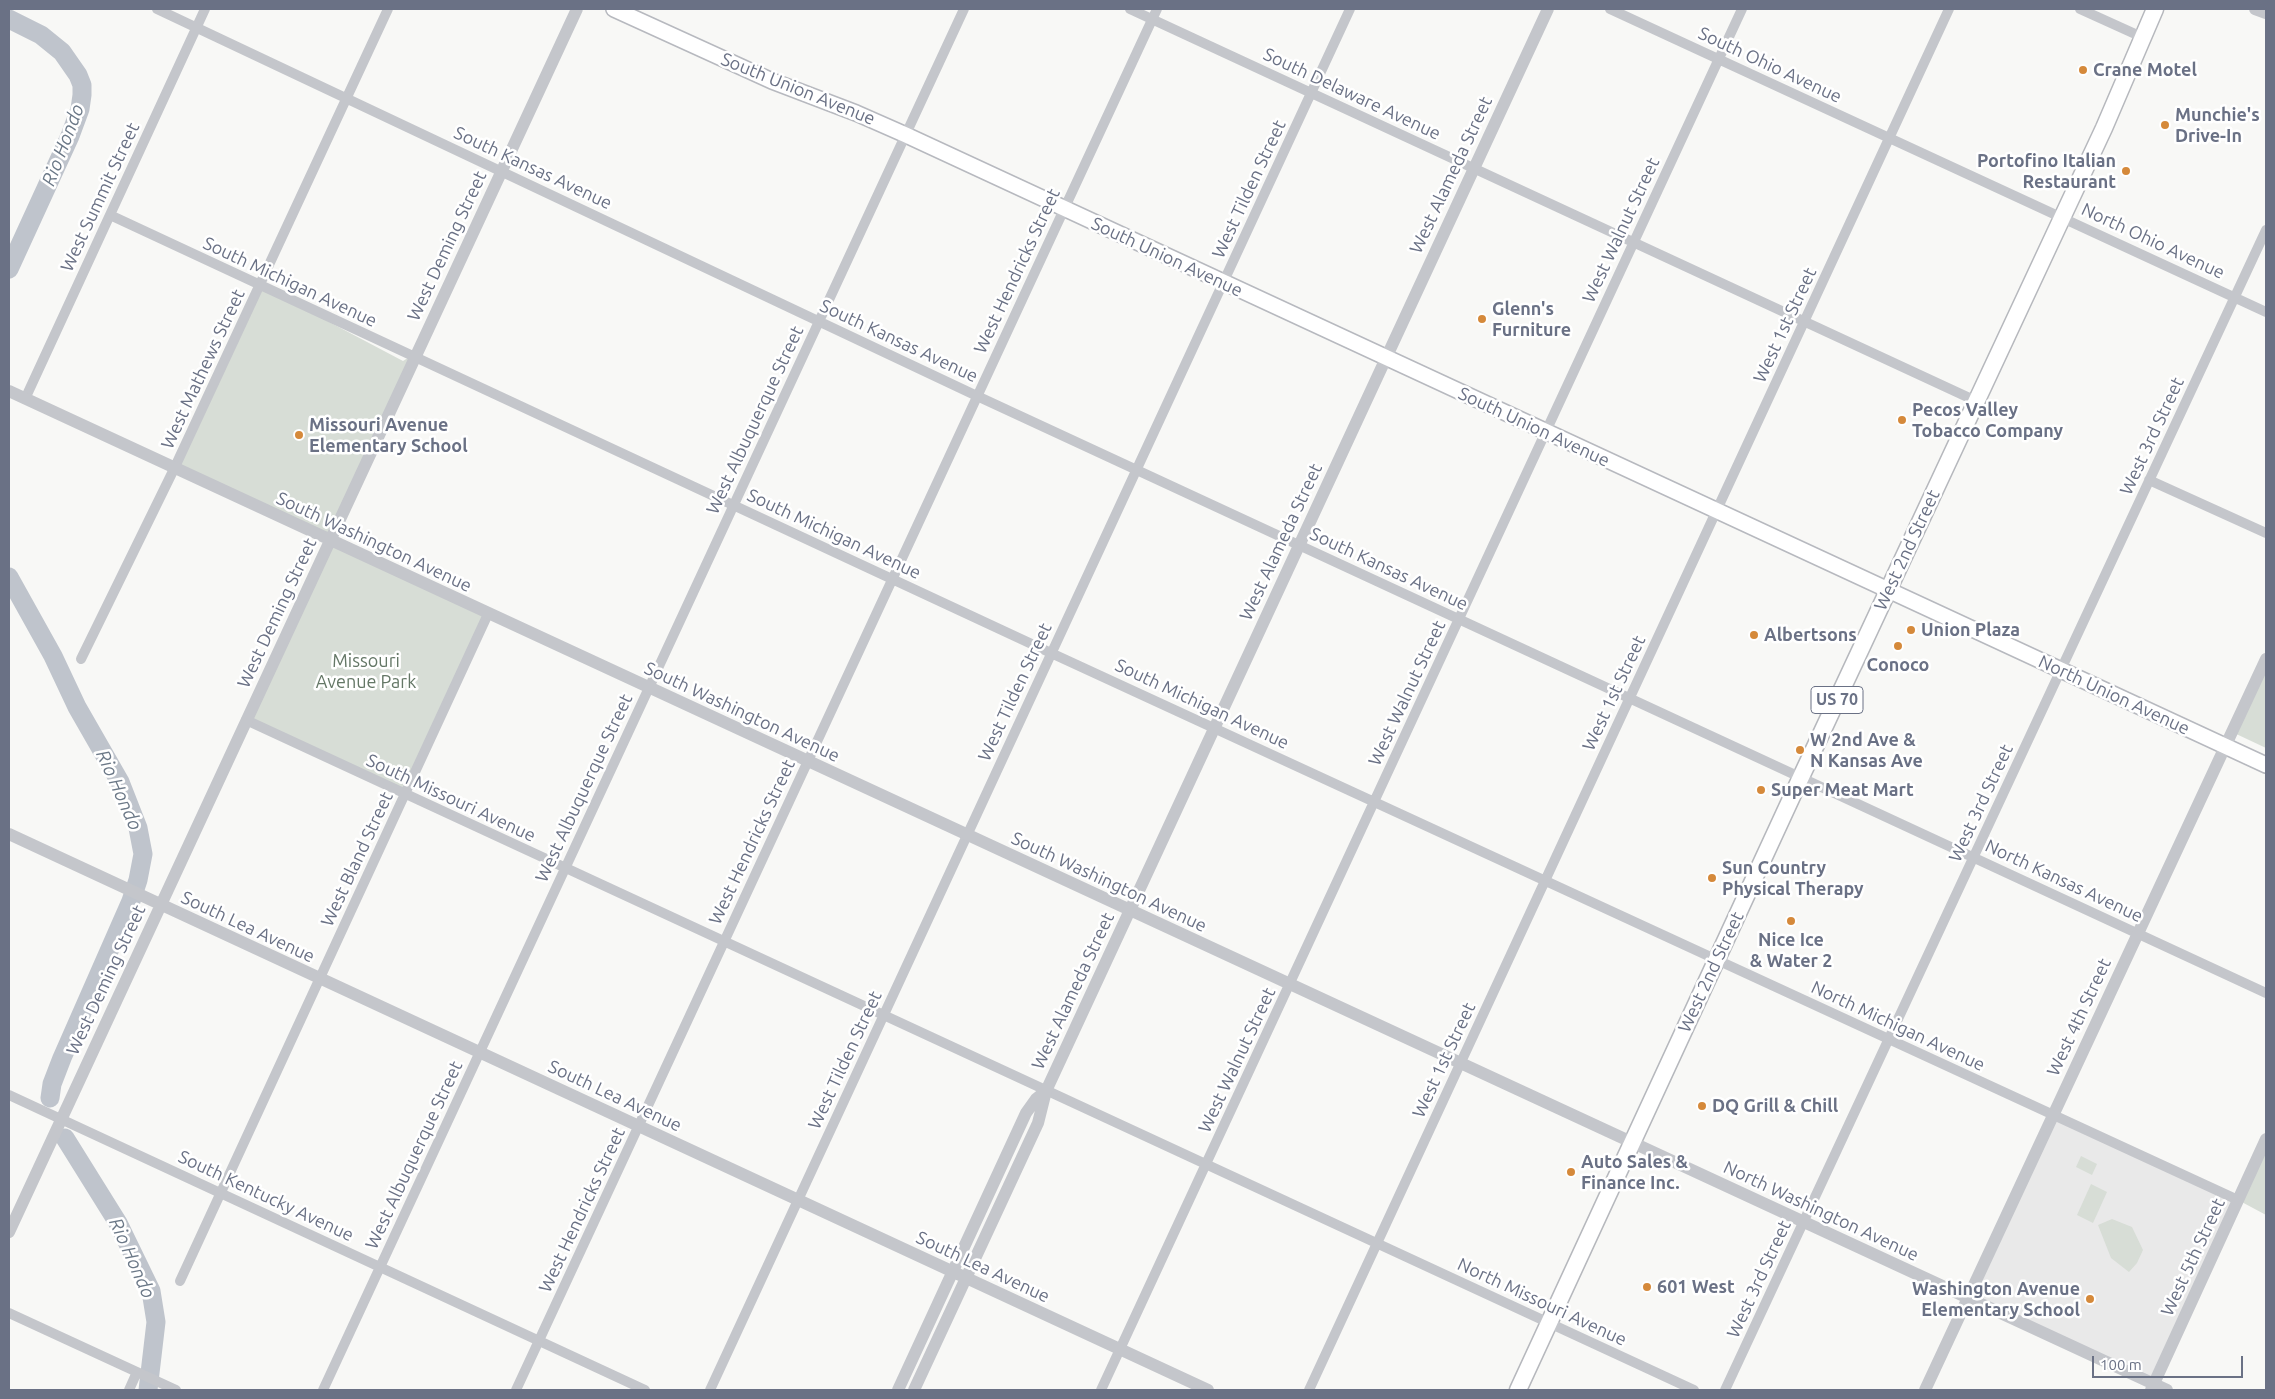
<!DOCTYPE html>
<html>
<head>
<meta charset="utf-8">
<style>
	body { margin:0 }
	#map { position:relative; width:2275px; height:1399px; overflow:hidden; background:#f8f8f6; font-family:Ubuntu,sans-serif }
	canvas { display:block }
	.frame { position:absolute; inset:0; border:10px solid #6a7185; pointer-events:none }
	.scale { position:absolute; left:2092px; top:1356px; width:151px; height:22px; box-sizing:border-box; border:2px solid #6a7185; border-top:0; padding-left:6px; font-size:15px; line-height:18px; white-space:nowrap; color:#6a7185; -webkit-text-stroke:4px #fff; paint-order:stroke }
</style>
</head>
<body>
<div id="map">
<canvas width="2275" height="1399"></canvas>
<div class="frame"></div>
<div class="scale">100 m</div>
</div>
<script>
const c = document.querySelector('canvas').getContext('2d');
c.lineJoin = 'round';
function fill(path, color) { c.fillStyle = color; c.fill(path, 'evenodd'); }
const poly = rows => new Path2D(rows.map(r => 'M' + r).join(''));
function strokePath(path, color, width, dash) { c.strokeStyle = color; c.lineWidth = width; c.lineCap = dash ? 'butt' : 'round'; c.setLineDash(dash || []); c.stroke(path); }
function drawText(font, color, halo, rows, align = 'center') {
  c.font = font + ' Ubuntu,sans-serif'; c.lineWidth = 5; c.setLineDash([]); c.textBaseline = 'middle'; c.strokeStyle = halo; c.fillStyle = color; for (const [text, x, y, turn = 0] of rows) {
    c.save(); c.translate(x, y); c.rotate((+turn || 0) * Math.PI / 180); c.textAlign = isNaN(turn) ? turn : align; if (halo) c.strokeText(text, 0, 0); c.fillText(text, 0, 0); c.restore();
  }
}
fill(poly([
	[2053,1115,2238,1200,2153,1384,1968,1298]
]), '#e9e9e9');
fill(poly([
	[263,287,403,361,411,356,328,534,180,466],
	[330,541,488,614,405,794,246,720],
	[2266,659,2266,748,2232,732],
	[2266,1139,2266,1215,2238,1200],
	[2081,1156,2097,1164,2092,1175,2076,1167],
	[2091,1184,2107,1192,2093,1223,2077,1215],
	[2112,1219,2132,1227,2143,1250,2137,1263,2129,1272,2111,1258,2098,1225]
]), '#d7ddd6');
strokePath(poly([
	[9,19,41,35,62,52,78,75,82,85,82,95,80,109,70,136,9,269],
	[9,577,53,656,77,707,120,782,138,828,143,854,138,880,131,901,62,1058,52,1084,50,1098],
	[65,1138,118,1223,151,1291,156,1322,148,1390]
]), '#bfc4cc', 19);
const secondary = poly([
	[614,9,772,81,856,113,906,135,2266,765]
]);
const primary = poly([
	[1518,1390,1801,777,2104,128,2155,9]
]);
strokePath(secondary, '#b7b9bf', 18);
strokePath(primary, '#b6b8bd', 19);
strokePath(poly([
	[157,9,977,396,2266,993],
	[1130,9,1976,401],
	[1610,9,2266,312],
	[2080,9,2144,38],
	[110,215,1051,653,2238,1200],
	[25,399,205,9],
	[2149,480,2266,533],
	[81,659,174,469,388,9],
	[246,720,1694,1390],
	[9,1095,645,1390],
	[180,1281,488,614],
	[9,1313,176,1390],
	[129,1390,137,1372],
	[323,1390,964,9],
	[516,1390,1157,9],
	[710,1390,1350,9],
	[1101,1390,1742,9],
	[1309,1390,1949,9],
	[1725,1390,2266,230]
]), '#c4c6cb', 10);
strokePath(poly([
	[2255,9,2266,13],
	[9,391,2167,1390],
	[9,834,1208,1390],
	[9,1232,577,9],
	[898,1390,1026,1113,1036,1099,1046,1091],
	[914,1390,1038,1123,1046,1091,1548,9],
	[1925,1390,2266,659],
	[2151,1390,2266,1139]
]), '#c4c6cb', 12);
strokePath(secondary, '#fff', 15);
strokePath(primary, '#fff', 16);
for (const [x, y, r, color] of [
	[2083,70,5,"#d5893a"],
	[2165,125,5,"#d5893a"],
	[2126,171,5,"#d5893a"],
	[1482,319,5,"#d5893a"],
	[1902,420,5,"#d5893a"],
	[299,435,5,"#d5893a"],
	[1911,630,5,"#d5893a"],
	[1754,635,5,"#d5893a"],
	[1898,646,5,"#d5893a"],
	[1800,750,5,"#d5893a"],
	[1761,790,5,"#d5893a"],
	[1712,878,5,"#d5893a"],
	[1791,921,5,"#d5893a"],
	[1702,1106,5,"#d5893a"],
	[1571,1172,5,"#d5893a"],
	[1647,1287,5,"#d5893a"],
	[2090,1299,5,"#d5893a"]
]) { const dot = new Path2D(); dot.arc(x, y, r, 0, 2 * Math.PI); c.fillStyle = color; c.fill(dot); strokePath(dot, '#fff', 2); }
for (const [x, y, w] of [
	[1837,700,52]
]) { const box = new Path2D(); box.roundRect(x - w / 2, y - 13.5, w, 27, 4); c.fillStyle = '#fff'; c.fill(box); strokePath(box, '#6a7185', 1); }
drawText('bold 16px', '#6a7185', null, [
	["US 70",1837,700]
]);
drawText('18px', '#6a7185', '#fff', [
	["South Ohio Avenue",1770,65,25],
	["South Union Avenue",798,89,22],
	["South Delaware Avenue",1352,94,25],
	["South Kansas Avenue",533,168,25],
	["West Alameda Street",1451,175,-65],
	["West Tilden Street",1249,189,-65],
	["West Summit Street",100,197,-65],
	["West Walnut Street",1621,230,-65],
	["North Ohio Avenue",2153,241,25],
	["West Deming Street",447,246,-65],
	["South Union Avenue",1167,257,25],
	["West Hendricks Street",1017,271,-65],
	["South Michigan Avenue",290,282,25],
	["West 1st Street",1785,325,-65],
	["South Kansas Avenue",899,341,25],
	["West Mathews Street",203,369,-65],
	["West Albuquerque Street",755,420,-65],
	["South Union Avenue",1534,427,25],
	["West 3rd Street",2152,436,-65],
	["South Michigan Avenue",834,534,25],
	["South Washington Avenue",374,542,25],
	["West Alameda Street",1281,542,-65],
	["West 2nd Street",1907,550,-65],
	["South Kansas Avenue",1389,569,25],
	["West Deming Street",277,613,-65],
	["West Tilden Street",1015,692,-65],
	["West Walnut Street",1407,693,-65],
	["West 1st Street",1614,693,-65],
	["North Union Avenue",2114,695,25],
	["South Michigan Avenue",1202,704,25],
	["South Washington Avenue",742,712,25],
	["West Albuquerque Street",584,788,-65],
	["South Missouri Avenue",451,798,25],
	["West 3rd Street",1981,803,-65],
	["West Hendricks Street",752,842,-65],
	["West Bland Street",357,859,-65],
	["North Kansas Avenue",2064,881,25],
	["South Washington Avenue",1109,882,25],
	["South Lea Avenue",248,927,25],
	["West 2nd Street",1711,972,-65],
	["West Deming Street",106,980,-65],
	["West Alameda Street",1073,991,-65],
	["West 4th Street",2079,1017,-65],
	["North Michigan Avenue",1898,1026,25],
	["West Tilden Street",845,1060,-65],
	["West Walnut Street",1237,1060,-65],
	["West 1st Street",1444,1060,-65],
	["South Lea Avenue",615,1096,25],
	["West Albuquerque Street",414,1155,-65],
	["South Kentucky Avenue",266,1196,25],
	["West Hendricks Street",582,1210,-65],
	["North Washington Avenue",1821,1211,25],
	["West 5th Street",2193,1257,-65],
	["South Lea Avenue",983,1267,25],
	["West 3rd Street",1759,1279,-65],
	["North Missouri Avenue",1542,1302,25]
]);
drawText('bold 18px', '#6a7185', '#fff', [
	["Crane Motel",2093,70],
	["Munchie's",2175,115],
	["Drive-In",2175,136],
	["Portofino Italian",2116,161,"right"],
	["Restaurant",2116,182,"right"],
	["Glenn's",1492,309],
	["Furniture",1492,330],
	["Pecos Valley",1912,410],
	["Tobacco Company",1912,431],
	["Missouri Avenue",309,425],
	["Elementary School",309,446],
	["Union Plaza",1921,630],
	["Albertsons",1764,635],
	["Conoco",1898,665,"center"],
	["W 2nd Ave &",1810,740],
	["N Kansas Ave",1810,761],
	["Super Meat Mart",1771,790],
	["Sun Country",1722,868],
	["Physical Therapy",1722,889],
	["Nice Ice",1791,940,"center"],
	["& Water 2",1791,961,"center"],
	["DQ Grill & Chill",1712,1106],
	["Auto Sales &",1581,1162],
	["Finance Inc.",1581,1183],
	["601 West",1657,1287],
	["Washington Avenue",2080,1289,"right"],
	["Elementary School",2080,1310,"right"]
], 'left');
drawText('18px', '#647766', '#fff', [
	["Missouri",366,661],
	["Avenue Park",366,682]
]);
drawText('italic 19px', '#6b7887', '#fff', [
	["Rio Hondo",63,145,-69],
	["Rio Hondo",119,790,66],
	["Rio Hondo",132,1258,66]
]);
</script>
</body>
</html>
